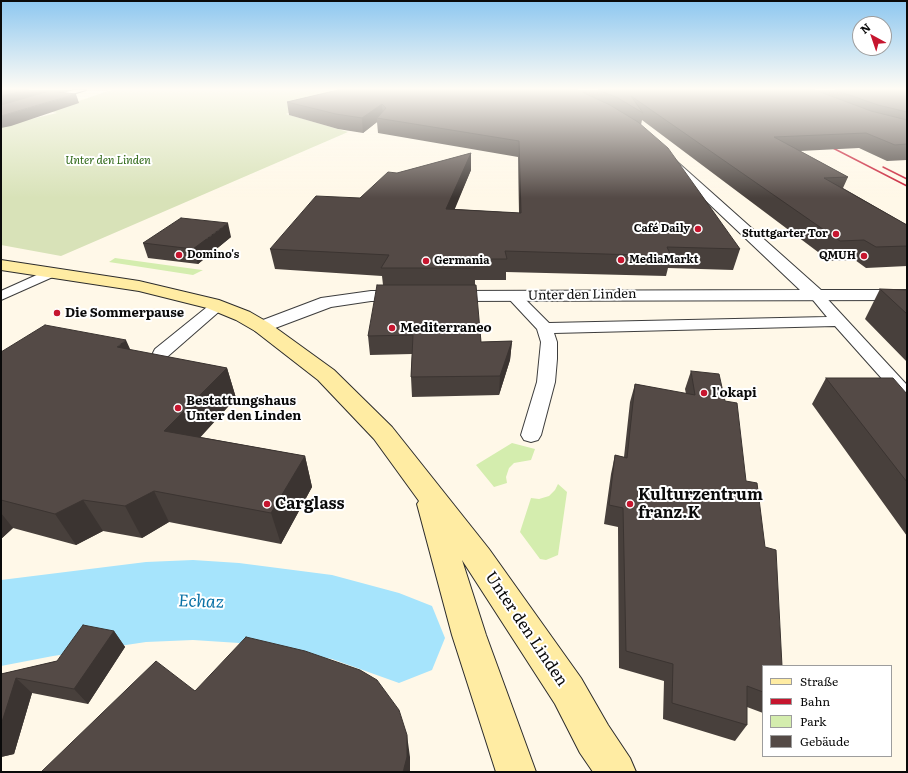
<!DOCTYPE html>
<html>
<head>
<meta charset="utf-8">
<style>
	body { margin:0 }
	#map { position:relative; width:908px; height:773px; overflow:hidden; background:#fff8e8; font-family:Literata,serif }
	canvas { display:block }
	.frame { position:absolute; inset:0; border:2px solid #0a0a0a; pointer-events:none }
	.legend { position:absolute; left:762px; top:665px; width:130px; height:92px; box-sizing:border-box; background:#fff; border:1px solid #9d9d9d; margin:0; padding:5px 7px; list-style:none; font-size:12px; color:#0a0a0a }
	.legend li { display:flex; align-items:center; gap:8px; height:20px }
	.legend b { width:20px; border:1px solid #9d9d9d }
	.north { position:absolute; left:852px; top:16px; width:40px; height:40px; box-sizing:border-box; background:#fff; border:1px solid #9d9d9d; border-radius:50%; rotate:320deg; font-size:11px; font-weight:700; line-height:16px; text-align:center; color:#0a0a0a }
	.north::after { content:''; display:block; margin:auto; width:14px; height:18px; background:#c6162f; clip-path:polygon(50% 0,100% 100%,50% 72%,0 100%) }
</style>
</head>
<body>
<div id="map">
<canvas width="908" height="773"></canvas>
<div class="frame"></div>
<ul class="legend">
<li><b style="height:5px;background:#ffeca3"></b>Straße</li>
<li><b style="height:5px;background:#c6162f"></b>Bahn</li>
<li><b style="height:11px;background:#d4edae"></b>Park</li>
<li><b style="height:11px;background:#544a46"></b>Gebäude</li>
</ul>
<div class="north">N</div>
</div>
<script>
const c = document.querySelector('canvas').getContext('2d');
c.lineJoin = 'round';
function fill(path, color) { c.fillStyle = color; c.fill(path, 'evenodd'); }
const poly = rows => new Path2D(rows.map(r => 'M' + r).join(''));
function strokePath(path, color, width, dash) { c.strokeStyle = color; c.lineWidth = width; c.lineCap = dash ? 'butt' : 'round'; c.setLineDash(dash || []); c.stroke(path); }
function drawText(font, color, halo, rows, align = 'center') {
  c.font = font + ' Literata,serif'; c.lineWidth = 4; c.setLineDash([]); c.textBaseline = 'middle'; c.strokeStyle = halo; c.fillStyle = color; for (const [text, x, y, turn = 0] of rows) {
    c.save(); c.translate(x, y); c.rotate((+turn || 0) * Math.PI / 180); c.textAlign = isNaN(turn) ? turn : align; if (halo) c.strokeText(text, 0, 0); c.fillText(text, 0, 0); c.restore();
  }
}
fill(poly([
	[115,258,202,270,203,270,193,275,109,262],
	[512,443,535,449,531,460,514,463,509,468,506,477,507,483,494,487,476,465],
	[558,484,567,492,558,555,546,560,540,559,520,532,531,498,539,499,549,496,555,490]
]), '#d4edae');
fill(poly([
	[111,90,404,90,324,100,286,114,348,132,61,256,1,245,1,126,57,113,49,111]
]), '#d8e2b8');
fill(poly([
	[193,560,239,563,332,575,399,593,432,606,445,638,432,670,399,683,332,659,239,643,193,640,146,642,53,656,1,666,1,580,146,562,193,560]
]), '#a6e4fc');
const lane = poly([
	[50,269,55,270,57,273,55,276,1,300,1,291,50,269],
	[815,290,820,291,907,385,907,402,901,400,835,326,554,333,557,342,557,359,555,382,541,435,538,440,531,442,524,440,521,435,537,382,541,342,537,329,509,299,507,296,509,293,519,293,549,323,827,317,808,294,810,291,815,290],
	[217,302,222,303,224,306,222,309,167,357,161,358,155,357,153,353,155,349,212,303,217,302]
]);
const street = poly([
	[74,90,86,90,1,115,1,109,74,90],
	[670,158,674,159,821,290,907,290,907,300,448,301,442,300,439,296,442,292,448,291,800,290,666,163,664,161,670,158],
	[371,291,406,291,412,292,415,296,412,300,406,301,371,301,331,307,262,333,255,331,252,327,255,323,321,298,371,291]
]);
const secondary = poly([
	[1,260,139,281,219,300,250,312,269,323,334,370,392,427,489,549,581,678,608,725,630,758,636,772,593,772,580,753,555,704,462,560,486,635,536,772,496,772,452,635,417,504,419,501,374,439,318,380,255,331,236,320,207,308,139,291,1,270,1,260]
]);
strokePath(lane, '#3d3d3d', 2);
strokePath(street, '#3d3d3d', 2);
strokePath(secondary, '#2c2c2c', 2);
fill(lane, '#fff');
fill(street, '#fff');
fill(secondary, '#ffeca3');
strokePath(poly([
	[827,145,907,186],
	[883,167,907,179]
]), '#c6162f', 1.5);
fill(poly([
	[338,90,907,90,907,160,887,161,859,148,800,151,848,177,843,188,907,225,907,266,866,268,855,260,830,261,642,120,641,125,740,249,733,270,668,268,666,276,506,272,506,280,475,280,475,285,481,342,512,341,510,360,499,395,412,397,411,377,412,354,370,355,368,336,383,285,382,276,275,269,270,249,360,198,397,173,471,153,471,170,454,209,519,213,518,157,378,133,377,122,363,133,338,129,289,115,287,102],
	[231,237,198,264,148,258,143,243],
	[880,289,907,290,907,362,865,319],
	[130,350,227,368,236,398,200,437,305,456,312,487,281,544,169,522,142,538,103,531,76,545,13,528,1,539,1,352],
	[691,371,763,666,763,713,747,707,747,725,735,741,663,719,664,681,619,668,618,527,604,524,611,474,615,455,624,457,630,402,635,384,686,394,685,389],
	[826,378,907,394,907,536,812,404],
	[114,631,125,647,88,704,32,693,14,754,1,757,1,674,57,661]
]), '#48403c');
fill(poly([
	[29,90,71,90,1,107,1,96],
	[578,90,587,90,587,93,578,94],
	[76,94,79,103,11,126,1,128,1,116],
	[382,104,383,117,377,118,377,122,363,133,362,118],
	[471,153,471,170,447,228,446,209],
	[228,223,231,237,198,264,193,249],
	[126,340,139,369,117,347],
	[512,341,510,360,499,395,500,376],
	[227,368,236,398,178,462,164,431],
	[305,456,312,487,281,544,271,513],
	[154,491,169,522,142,538,125,506],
	[83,500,103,531,76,545,55,514],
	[1,513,13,528,1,539],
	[114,631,125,647,88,704,74,689],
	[16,678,32,693,14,754,1,757,1,725],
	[407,735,410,757,410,772,403,772]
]), '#3b3431');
const building = poly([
	[1,90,29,90,1,96,1,90],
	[338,90,578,90,610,105,638,122,668,148,740,249,667,247,671,256,505,251,507,259,475,259,475,268,381,268,389,255,270,249,316,196,360,198,388,172,397,173,471,153,446,209,521,213,519,141,377,118,386,108,382,104,362,118,336,114,287,102,338,90],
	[598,90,815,90,871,111,907,120,907,144,895,145,866,133,774,137,848,177,824,178,907,225,907,246,876,247,864,240,840,241,631,96,643,113,618,98,598,90],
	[835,90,907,90,907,112,878,105,835,90],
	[49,91,76,94,1,116,1,105,49,91],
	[181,218,228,223,193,249,143,243,181,218],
	[377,285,476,285,481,342,512,341,500,376,411,377,413,335,368,336,377,285],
	[880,289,907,290,907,314,880,289],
	[45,325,126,340,117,347,227,368,164,431,305,456,271,513,154,491,125,506,83,500,55,514,1,500,1,352,45,325],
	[691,371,719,374,725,401,737,403,746,481,757,483,765,547,776,550,782,666,763,666,763,692,747,686,747,725,672,703,673,664,626,651,623,508,609,505,615,455,627,458,635,384,695,395,691,371],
	[826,378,893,378,907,394,907,482,826,378],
	[83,625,114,631,74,689,16,678,1,725,1,674,57,661,83,625],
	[246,637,305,651,360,670,377,680,399,710,407,735,407,757,403,772,41,772,156,661,195,691,246,637]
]);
fill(building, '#544a46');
strokePath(building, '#3b3431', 1);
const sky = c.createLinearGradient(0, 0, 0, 198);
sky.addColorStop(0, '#8dc7f0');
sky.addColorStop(0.45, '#fffcf5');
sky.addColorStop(1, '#fffcf500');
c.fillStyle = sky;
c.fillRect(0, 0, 908, 198);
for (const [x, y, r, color] of [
	[698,229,4,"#c6162f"],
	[836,234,4,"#c6162f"],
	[179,255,4,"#c6162f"],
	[864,256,4,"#c6162f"],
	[621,260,4,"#c6162f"],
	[426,261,4,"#c6162f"],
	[57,313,4,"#c6162f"],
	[392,328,4,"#c6162f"],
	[704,393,4,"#c6162f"],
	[178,408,4,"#c6162f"],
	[267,504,4,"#c6162f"],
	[630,504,4,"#c6162f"]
]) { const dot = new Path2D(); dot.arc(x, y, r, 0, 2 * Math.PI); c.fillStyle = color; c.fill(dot); strokePath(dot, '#fff', 1.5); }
drawText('italic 11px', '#2e6716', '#fff', [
	["Unter den Linden",108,161]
]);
drawText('bold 11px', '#0a0a0a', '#fff', [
	["Café Daily",690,229],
	["Stuttgarter Tor",828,234],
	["Domino's",187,255,"left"],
	["QMUH",856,256],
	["MediaMarkt",629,260,"left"],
	["Germania",434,261,"left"]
], 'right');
drawText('13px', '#0a0a0a', '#fff', [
	["Unter den Linden",582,295,-1]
]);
drawText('bold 13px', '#0a0a0a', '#fff', [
	["Die Sommerpause",65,313],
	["Mediterraneo",400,328],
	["l'okapi",712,393],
	["Bestattungshaus",186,401],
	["Unter den Linden",186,416]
], 'left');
drawText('bold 16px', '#0a0a0a', '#fff', [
	["Kulturzentrum",638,495],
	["franz.K",638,513],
	["Carglass",275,504]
], 'left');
drawText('16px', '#0a0a0a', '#fff', [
	["Unter den Linden",526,629,56]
]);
drawText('italic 17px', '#0971a6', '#fff', [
	["Echaz",201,602,2]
]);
</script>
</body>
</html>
